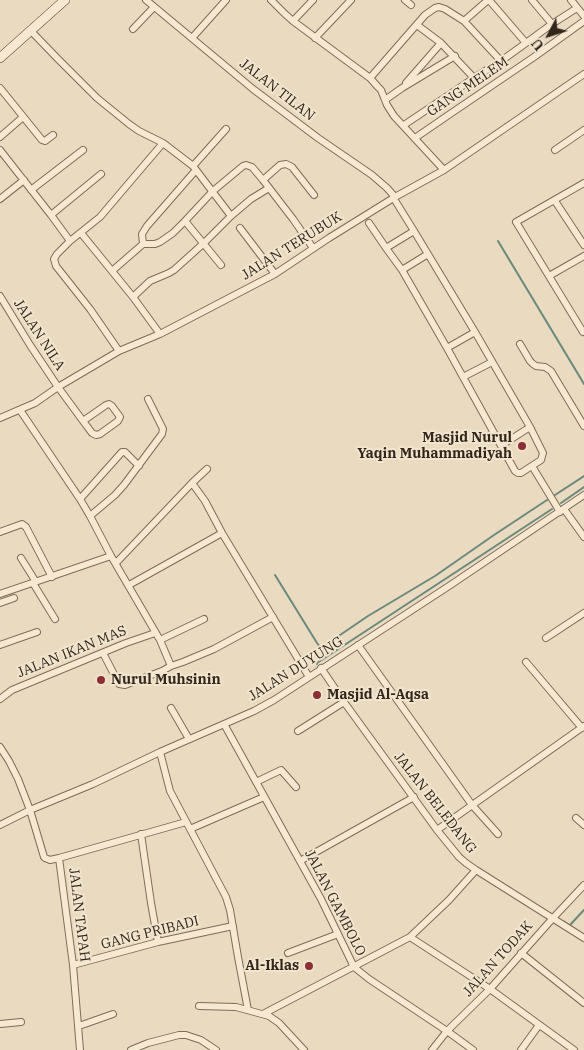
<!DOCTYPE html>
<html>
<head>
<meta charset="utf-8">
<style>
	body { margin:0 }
	#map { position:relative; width:584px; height:1050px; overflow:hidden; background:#eadabf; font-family:"IBM Plex Serif",serif }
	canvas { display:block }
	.north { position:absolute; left:524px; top:10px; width:50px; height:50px; -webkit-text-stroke:4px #f2e5ce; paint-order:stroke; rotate:230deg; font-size:14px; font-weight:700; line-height:20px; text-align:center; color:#32251c }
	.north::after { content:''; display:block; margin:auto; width:18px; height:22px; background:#32251c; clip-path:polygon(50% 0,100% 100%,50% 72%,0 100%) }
</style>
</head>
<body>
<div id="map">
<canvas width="584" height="1050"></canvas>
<div class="north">U</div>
</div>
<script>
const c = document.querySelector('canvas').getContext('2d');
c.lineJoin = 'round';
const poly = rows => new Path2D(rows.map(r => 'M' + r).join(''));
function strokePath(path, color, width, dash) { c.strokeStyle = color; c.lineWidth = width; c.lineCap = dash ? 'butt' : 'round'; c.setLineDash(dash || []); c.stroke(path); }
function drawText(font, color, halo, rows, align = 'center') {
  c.font = font + ' "IBM Plex Serif",serif'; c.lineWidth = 4; c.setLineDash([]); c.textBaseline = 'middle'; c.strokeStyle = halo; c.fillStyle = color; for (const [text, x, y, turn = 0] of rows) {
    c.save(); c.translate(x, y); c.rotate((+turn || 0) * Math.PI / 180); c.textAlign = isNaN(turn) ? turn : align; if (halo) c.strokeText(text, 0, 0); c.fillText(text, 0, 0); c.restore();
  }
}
strokePath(poly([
	[498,241,584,384],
	[555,495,584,476],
	[561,503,584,487],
	[275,575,317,643,321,648,368,616,435,576,494,535,547,500],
	[317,664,317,663,552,509],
	[563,921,580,932],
	[570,925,584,910]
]), '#6a897f', 2);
const street = poly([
	[146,0,253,89,318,138,372,175,387,188,395,197],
	[271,0,285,14,293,21,370,78,378,87,381,90,387,105,394,116,444,170],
	[405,0,411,5],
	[532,0,552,24,577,8],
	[571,0,584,16],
	[293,21,313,0],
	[464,21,488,0],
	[417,25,441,43,474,78],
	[133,29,154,7],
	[30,30,58,59,97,98,129,124,139,131,163,143,193,166,231,216],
	[192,38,226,0],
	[315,38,351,0],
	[526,43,552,24],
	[370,78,425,15,435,8,439,7,445,9,464,21,501,61],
	[406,83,441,43],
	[0,88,42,140,45,141,53,135],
	[385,100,402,88,455,56],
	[404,125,474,78,501,61,526,43,489,0],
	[0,137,23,117],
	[415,138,450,114,534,57,584,21],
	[0,150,51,215,70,241],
	[555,150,584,130],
	[193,166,226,129],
	[263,180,280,165,286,164,292,167,314,195],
	[31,190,83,150],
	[0,199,24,180],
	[555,201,584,245],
	[51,215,101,174],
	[369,223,386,248,414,231,396,202],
	[240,228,275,274],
	[81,233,133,297,160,334],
	[143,244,142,234,147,226,196,170],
	[386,248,402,270,447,348,515,471,518,473,521,473,541,460,543,453,530,427,475,332,414,231],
	[221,265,185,221,213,191,243,166,246,165,252,167,263,180,293,219,313,248],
	[402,270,428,254],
	[112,271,143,244,155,244,160,242,173,233,185,221],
	[549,276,584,256],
	[0,296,30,345,58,387,83,421,92,433,96,435,100,434,118,421,120,417,112,406,109,404,106,405,83,421],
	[133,297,150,281,169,273,174,270,204,243,231,216,251,199,269,188],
	[583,332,516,222,584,183],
	[520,344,530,361,533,364,536,366,545,367,551,371,584,426],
	[447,348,475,332],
	[119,351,90,309,56,266,54,259,57,254,70,241,100,217,163,143],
	[463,377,492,362],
	[20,410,80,499,90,516,111,556,160,640,171,666,162,671,125,685,119,684,103,653],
	[0,418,35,403,58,387,119,351,160,334,275,274,329,238,395,197,444,170,584,74],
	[502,445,530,427],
	[532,466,560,512],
	[207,469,192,483,205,501,222,533,309,677],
	[80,499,122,452,125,452,139,466],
	[564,509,584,537],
	[90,516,115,495,124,485,162,434,163,429,148,399],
	[0,532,22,524,26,527,52,577],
	[21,558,36,582],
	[116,563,192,483],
	[33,583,55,619],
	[129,585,222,533],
	[0,594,111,556],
	[0,603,14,598],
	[546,638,584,613],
	[160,640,204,619],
	[0,645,37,632],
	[358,645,472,805,498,834],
	[526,662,582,728],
	[171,666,183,662,214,649,273,617],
	[321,668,344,702,437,830,459,857,466,863,476,870,584,938],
	[0,699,12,690,126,643,155,633],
	[171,708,189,739],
	[224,724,321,899,354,967,369,979,447,1031,473,1050],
	[298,731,344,702],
	[0,747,9,761,18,779,30,810,44,857,45,858,50,860,59,858,73,965,80,1050],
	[160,752,170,791,226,897,230,910,238,957,248,1010],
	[256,782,281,770,296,787],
	[576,818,584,825],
	[0,825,30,810,93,784,160,752,254,711,274,700,449,586,584,495],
	[190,829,264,797],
	[437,830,584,726],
	[141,834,151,903,158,942],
	[59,858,186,822],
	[300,861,414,797],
	[410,937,490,989,574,1050],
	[288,953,338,934],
	[521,953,584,1003],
	[73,965,158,942,233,926],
	[199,1006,236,1007,269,1016,279,1023,304,1050],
	[263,1014,410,937,449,900,476,870],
	[0,1024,21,1022],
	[79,1026,113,1014],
	[131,1050,148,1043,179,1035,186,1035,201,1040,216,1050],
	[432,1050,447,1031,490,989,553,918,584,885],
	[521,1050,539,1025]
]);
const secondary = poly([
	[0,58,65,0]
]);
strokePath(street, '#816b59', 8);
strokePath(secondary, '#634c3c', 10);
strokePath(street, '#f6e8d1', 6);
strokePath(secondary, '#f6e8d1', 9);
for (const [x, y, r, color] of [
	[522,446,5,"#8c2e36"],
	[101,680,5,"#8c2e36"],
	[317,695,5,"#8c2e36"],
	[309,966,5,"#8c2e36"]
]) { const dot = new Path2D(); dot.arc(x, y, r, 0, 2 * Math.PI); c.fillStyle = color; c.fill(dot); strokePath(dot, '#f2e5ce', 2); }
drawText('14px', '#32251c', '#f2e5ce', [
	["GANG MELEM",468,87,-34],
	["JALAN TILAN",277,90,38],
	["JALAN TERUBUK",292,246,-32],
	["JALAN NILA",39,335,57],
	["JALAN IKAN MAS",72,652,-22],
	["JALAN DUYUNG",296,669,-32],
	["JALAN BELEDANG",435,803,52],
	["JALAN GAMBOLO",335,903,63],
	["JALAN TAPAH",79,915,83],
	["GANG PRIBADI",150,933,-14],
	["JALAN TODAK",498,959,-48]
]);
drawText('bold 14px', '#32251c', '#f2e5ce', [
	["Masjid Nurul",512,438],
	["Yaqin Muhammadiyah",512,454],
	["Nurul Muhsinin",111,680,"left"],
	["Masjid Al-Aqsa",327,695,"left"],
	["Al-Iklas",299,966]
], 'right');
</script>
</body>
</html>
